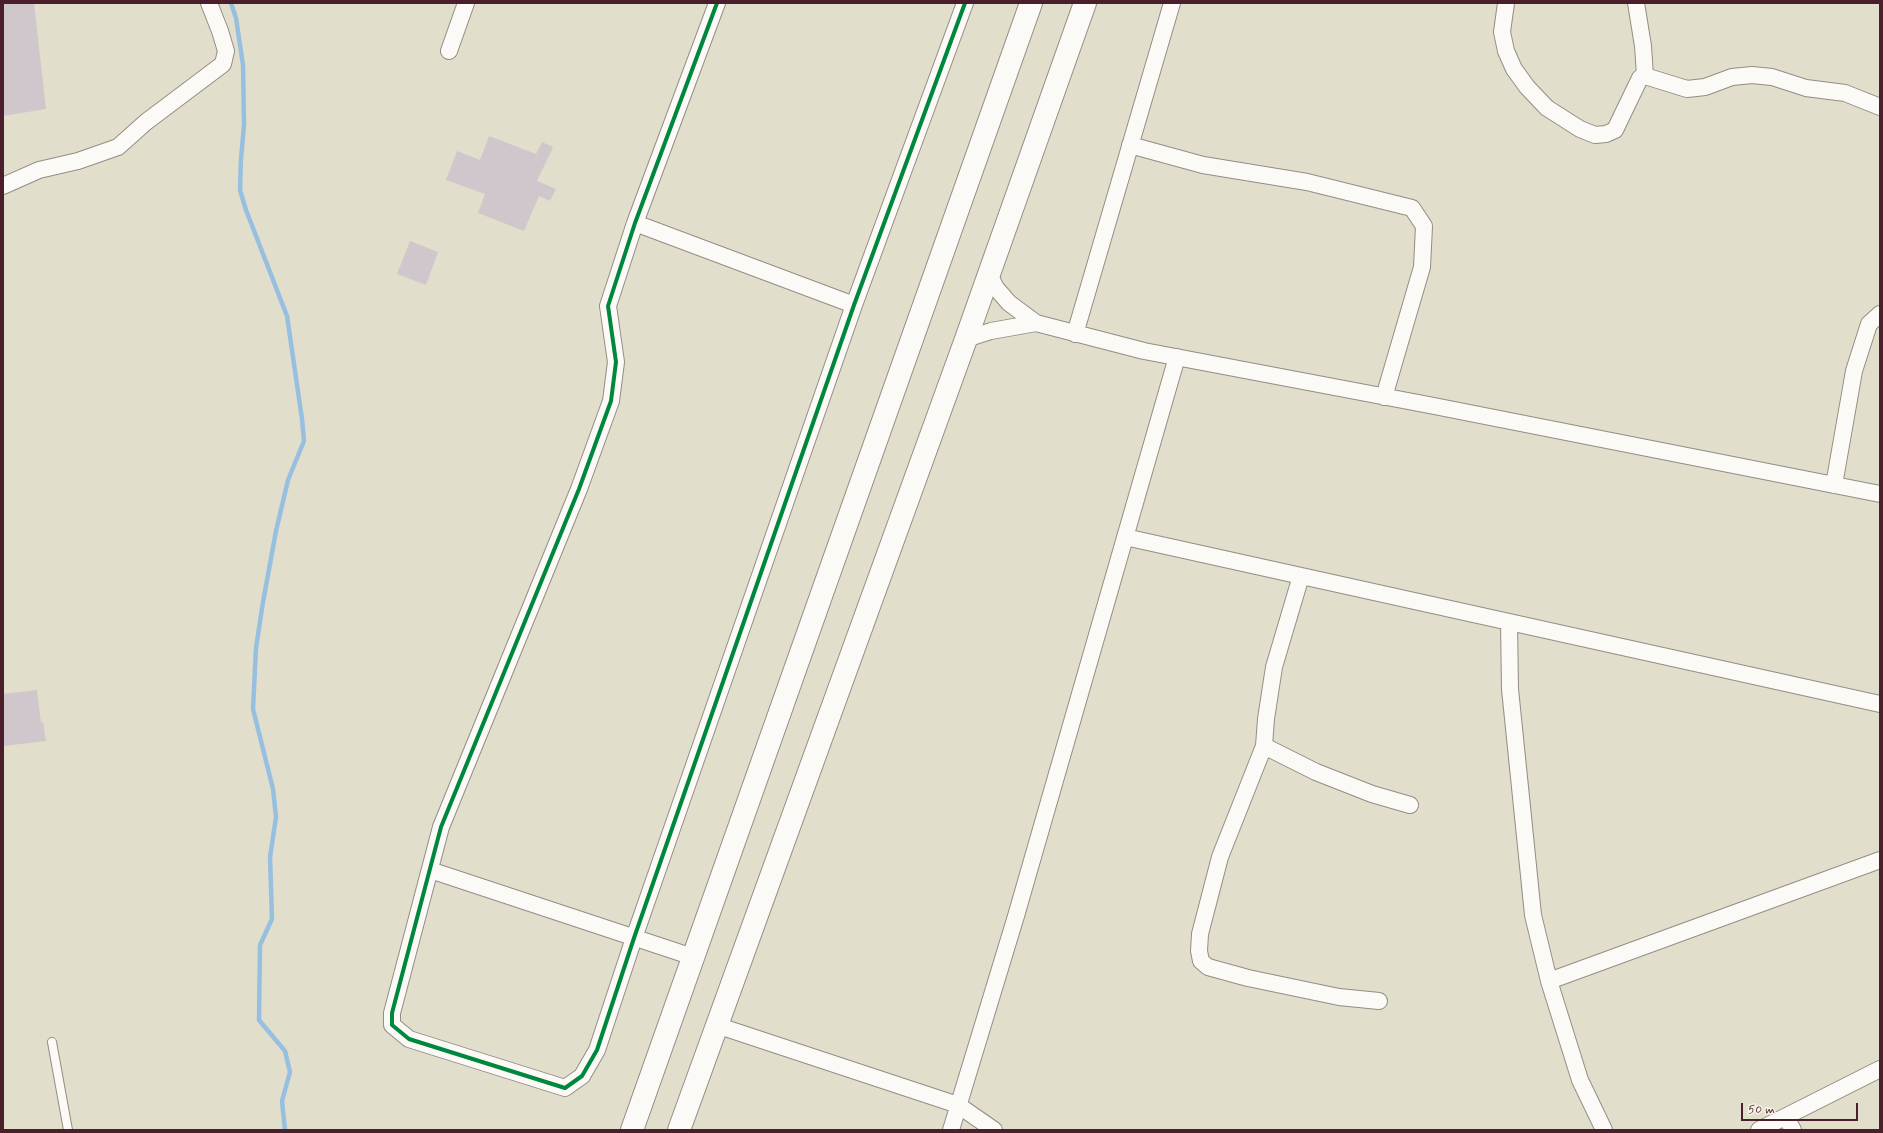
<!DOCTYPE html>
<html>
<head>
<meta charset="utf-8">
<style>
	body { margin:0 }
	#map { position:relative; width:1883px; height:1133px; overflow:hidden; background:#e2decc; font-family:Mynerve,sans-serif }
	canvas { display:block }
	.frame { position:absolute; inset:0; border:4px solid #4a1f2b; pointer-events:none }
	.scale { position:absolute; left:1741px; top:1103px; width:117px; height:18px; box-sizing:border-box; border:2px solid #4a1f2b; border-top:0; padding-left:5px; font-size:12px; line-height:14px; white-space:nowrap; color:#4a1f2b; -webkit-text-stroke:3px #f7f3e8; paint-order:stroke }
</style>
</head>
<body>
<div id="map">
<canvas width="1883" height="1133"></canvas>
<div class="frame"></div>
<div class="scale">50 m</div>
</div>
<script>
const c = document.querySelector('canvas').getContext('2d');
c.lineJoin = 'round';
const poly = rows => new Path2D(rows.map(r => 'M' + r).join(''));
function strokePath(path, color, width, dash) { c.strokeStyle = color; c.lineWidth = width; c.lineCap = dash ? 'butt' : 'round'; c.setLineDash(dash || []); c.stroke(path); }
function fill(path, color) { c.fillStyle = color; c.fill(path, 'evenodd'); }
strokePath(poly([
	[231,3,236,18,243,65,244,125,241,159,240,190,246,210,287,316,302,419,304,441,288,480,276,531,263,602,256,648,253,709,273,789,276,817,270,857,272,919,260,945,259,1020,285,1051,290,1072,282,1101,285,1130]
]), '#97bfe0', 4.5);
fill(poly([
	[3,3,34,3,46,109,3,116],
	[489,136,536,154,542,142,553,147,537,181,556,189,550,201,539,196,524,231,478,213,485,194,446,180,457,151,480,160],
	[410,241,438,252,426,285,397,274],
	[37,690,41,723,43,722,46,741,3,746,3,694]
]), '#cfc7cb');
const service = poly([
	[52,1042,68,1130]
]);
const minor = poly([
	[717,3,635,223,608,306,616,362,611,401,579,489,441,827,392,1013,392,1025,409,1039,565,1088,582,1076,597,1050,634,938,854,305,965,3],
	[1506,3,1502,32,1506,51,1514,69,1527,87,1547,108,1580,129,1595,135,1606,134,1615,130,1640,78,1645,76,1687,89,1705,87,1732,77,1752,75,1772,77,1806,88,1845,93,1880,107],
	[1636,3,1643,46,1645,76],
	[449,51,466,3],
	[1130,145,1203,165,1307,182,1412,208,1424,226,1422,267,1384,397],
	[3,186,39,170,78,161,118,147,146,122,223,64,226,51,220,31,209,3],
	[635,223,854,305],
	[989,274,996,288,1009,303,1036,323,1144,351,1429,405,1880,494],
	[1075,334,1172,3],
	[966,339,991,331,1036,323],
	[1834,485,1854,371,1869,324,1880,314],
	[1125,537,1880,704],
	[1301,576,1274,667,1266,719,1264,746,1220,857,1200,934,1199,951,1201,961,1208,967,1248,978,1339,997,1379,1001],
	[1509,622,1510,689,1533,915,1549,981,1580,1080,1604,1130],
	[1264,746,1316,772,1372,794,1410,805],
	[430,870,693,957],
	[1549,981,1880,860],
	[716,1025,958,1105,994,1130],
	[1786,1117,1793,1130],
	[951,1130,1016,916,1177,357],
	[1759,1130,1880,1069]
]);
const trunk = poly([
	[632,1130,1031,3],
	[679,1130,966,339,1085,3]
]);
strokePath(service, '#958c85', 10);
strokePath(minor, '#958c85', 18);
strokePath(trunk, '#958c85', 24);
strokePath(service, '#fbfaf7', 8);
strokePath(minor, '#fbfaf7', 16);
strokePath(trunk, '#fbfaf7', 22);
strokePath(poly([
	[717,3,635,223,608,306,616,362,611,401,579,489,441,827,392,1013,392,1025,409,1039,565,1088,582,1076,597,1050,634,938,854,305,965,3]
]), '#00873e', 4);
</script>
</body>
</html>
